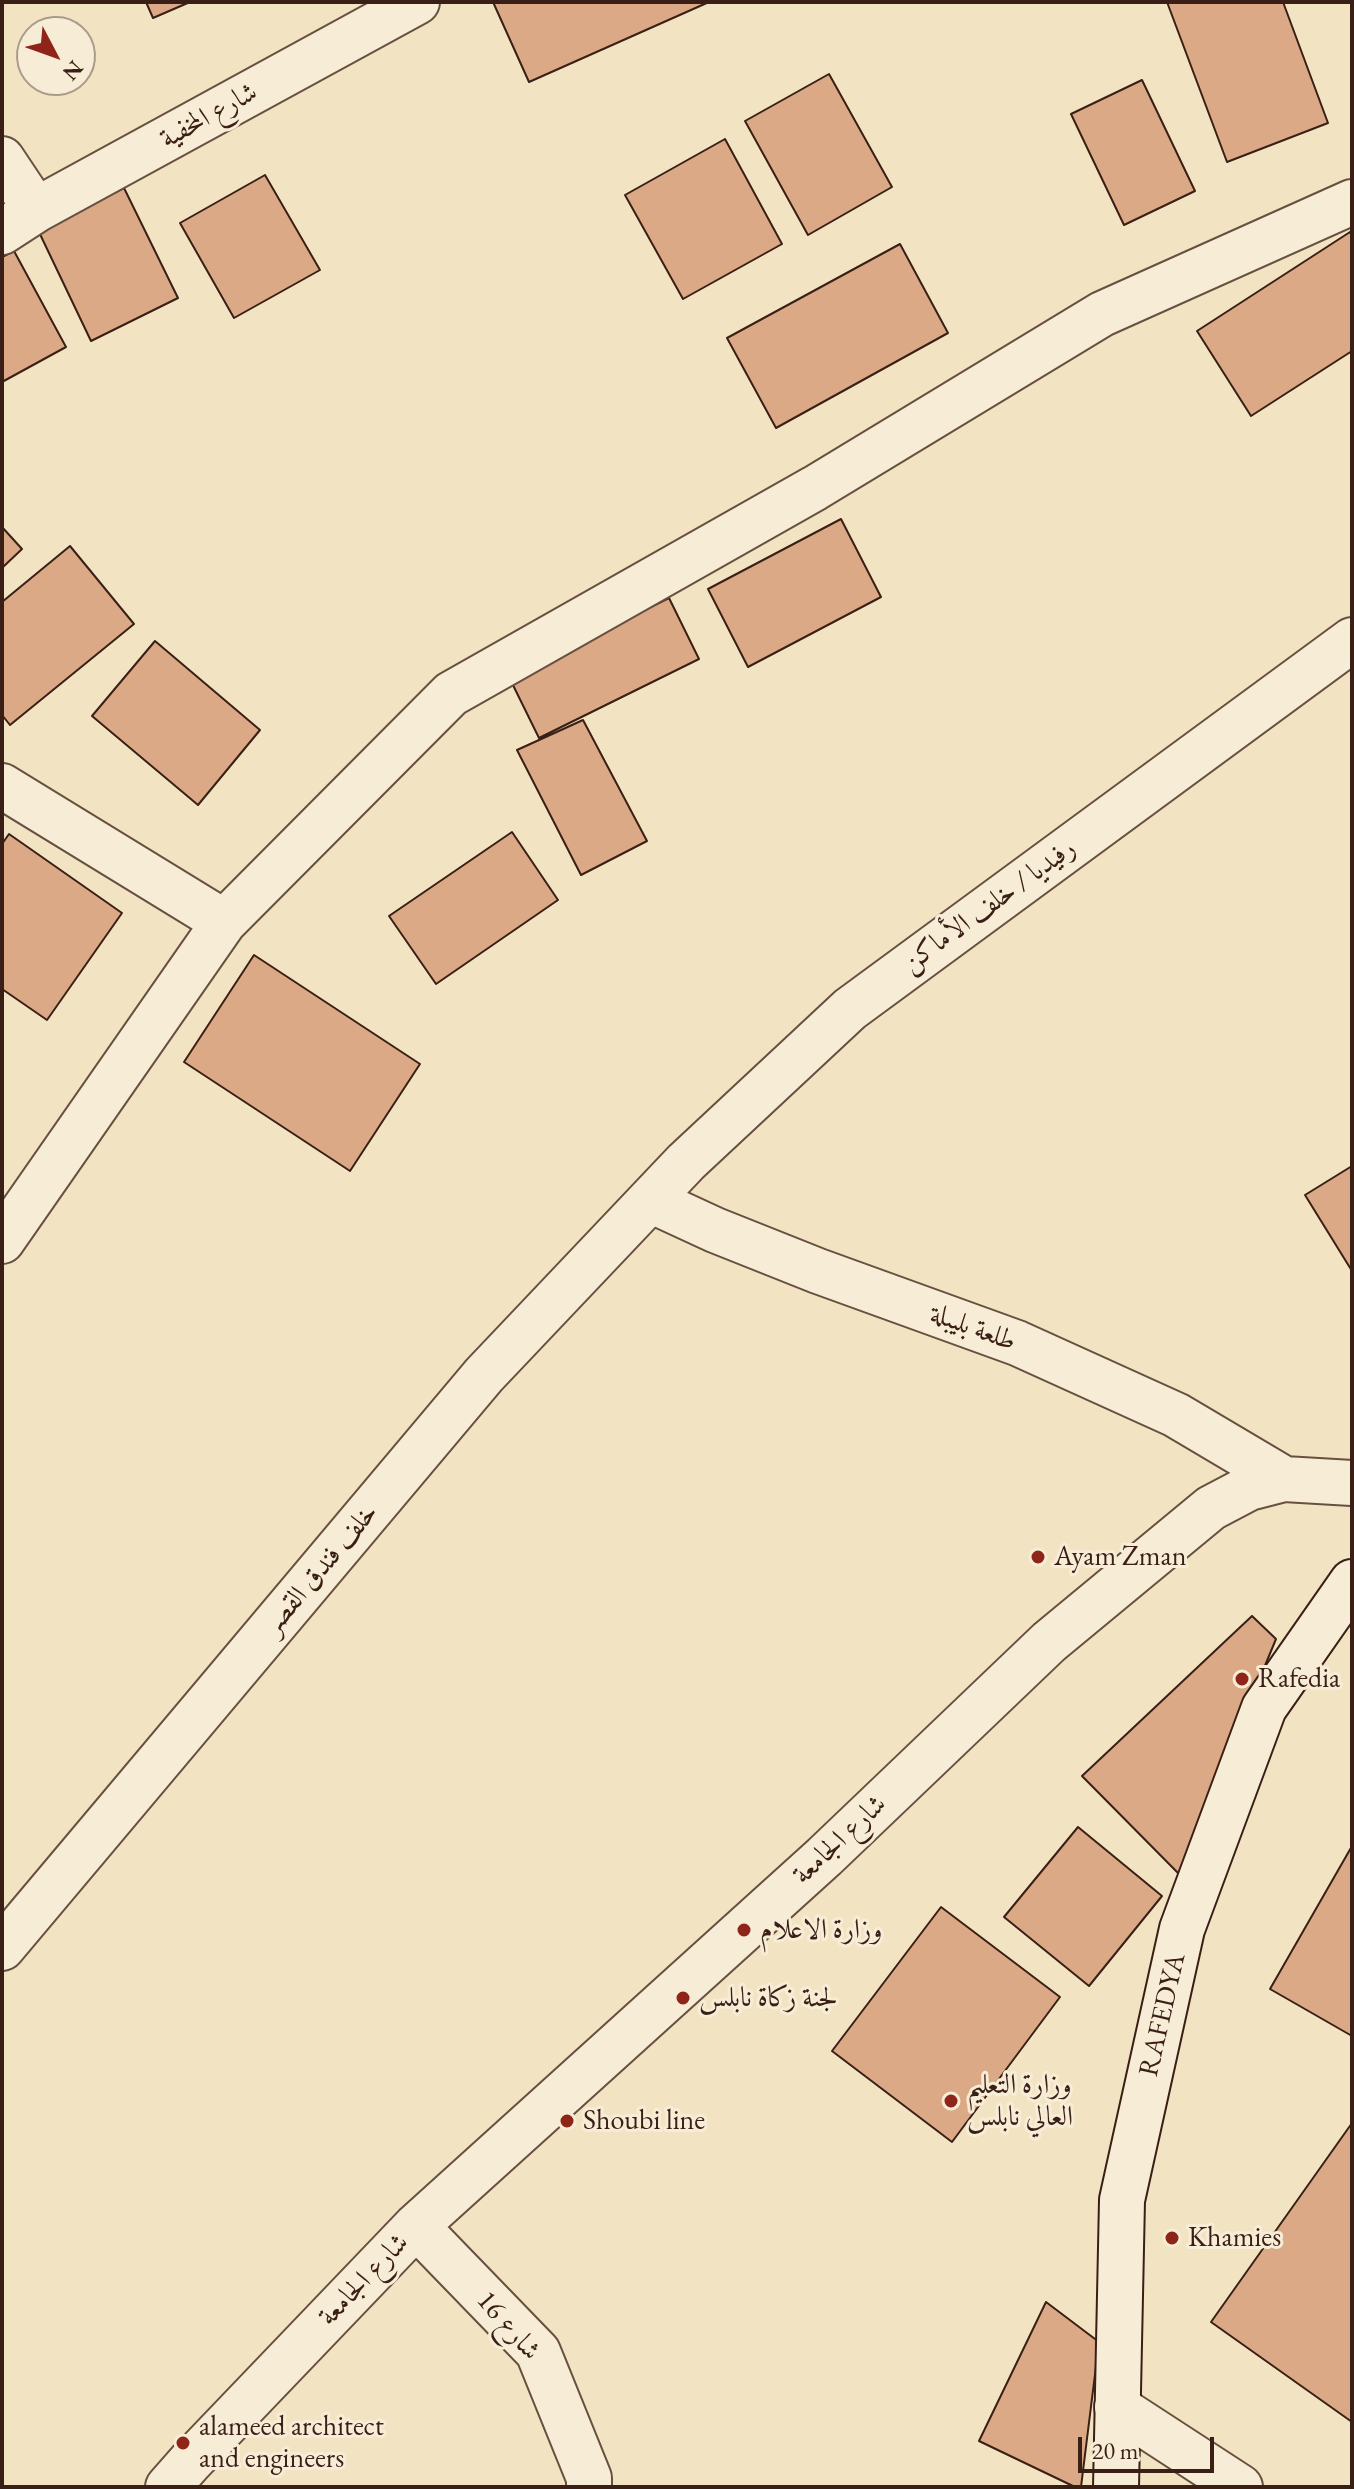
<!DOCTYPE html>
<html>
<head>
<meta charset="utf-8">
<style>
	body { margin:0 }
	#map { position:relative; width:1354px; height:2489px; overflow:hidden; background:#f2e4c2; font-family:"EB Garamond",serif }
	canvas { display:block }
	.frame { position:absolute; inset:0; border:4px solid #3a1f16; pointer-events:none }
	.north { position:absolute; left:16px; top:16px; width:80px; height:80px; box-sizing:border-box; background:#f7edd7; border:2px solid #ab9b8a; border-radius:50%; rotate:131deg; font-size:22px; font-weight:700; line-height:32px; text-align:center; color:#3a1f16 }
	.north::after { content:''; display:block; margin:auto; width:28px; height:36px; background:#8f2418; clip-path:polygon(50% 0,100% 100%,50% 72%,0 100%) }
	.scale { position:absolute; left:1078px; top:2437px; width:136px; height:36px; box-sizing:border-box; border:4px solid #3a1f16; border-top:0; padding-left:10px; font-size:24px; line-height:28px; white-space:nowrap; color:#3a1f16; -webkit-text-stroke:6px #f7edd7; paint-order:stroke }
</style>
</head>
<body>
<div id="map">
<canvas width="1354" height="2489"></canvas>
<div class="frame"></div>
<div class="north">N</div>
<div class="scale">20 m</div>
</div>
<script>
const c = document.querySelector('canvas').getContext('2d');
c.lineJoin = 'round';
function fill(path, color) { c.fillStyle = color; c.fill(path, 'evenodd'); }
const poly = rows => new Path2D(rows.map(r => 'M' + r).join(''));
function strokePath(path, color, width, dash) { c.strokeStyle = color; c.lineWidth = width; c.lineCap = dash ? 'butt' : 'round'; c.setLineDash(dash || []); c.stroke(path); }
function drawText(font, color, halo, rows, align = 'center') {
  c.font = font + ' "EB Garamond",Amiri,serif'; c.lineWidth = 6; c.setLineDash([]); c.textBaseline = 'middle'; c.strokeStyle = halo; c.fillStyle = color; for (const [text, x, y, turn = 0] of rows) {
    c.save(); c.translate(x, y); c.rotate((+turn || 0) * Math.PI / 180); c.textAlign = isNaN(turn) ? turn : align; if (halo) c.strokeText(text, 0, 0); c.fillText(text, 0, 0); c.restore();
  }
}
const building = poly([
	[146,2,190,2,153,18,146,2],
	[493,2,709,2,529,82,493,2],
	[1167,2,1283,2,1328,123,1227,162,1167,2],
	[829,74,892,187,808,235,745,121,829,74],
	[1142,80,1195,191,1124,225,1071,114,1142,80],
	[725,139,782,244,683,299,625,195,725,139],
	[265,175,320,270,234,318,180,223,265,175],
	[124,188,178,298,91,341,38,230,124,188],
	[1350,232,1352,236,1352,351,1251,416,1197,331,1350,232],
	[900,244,948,333,776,428,727,338,900,244],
	[14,251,66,347,2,382,2,257,14,251],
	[841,519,881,597,748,667,708,589,841,519],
	[2,527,22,549,2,568,2,527],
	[70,546,134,624,10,725,2,715,2,602,70,546],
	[669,598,699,659,539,738,509,677,669,598],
	[155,641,260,730,198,805,92,716,155,641],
	[583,720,647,841,581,875,517,750,583,720],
	[512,832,558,900,436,984,389,916,512,832],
	[9,834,122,913,47,1020,2,989,2,844,9,834],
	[254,955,420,1064,350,1171,184,1062,254,955],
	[1352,1166,1352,1271,1305,1195,1352,1166],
	[1252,1616,1276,1639,1179,1874,1082,1776,1252,1616],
	[1078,1827,1162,1896,1089,1986,1004,1917,1078,1827],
	[1352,1846,1352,2036,1270,1989,1352,1846],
	[941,1907,1060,1997,952,2142,832,2051,941,1907],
	[1352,2123,1352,2422,1211,2322,1352,2123],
	[1046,2302,1099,2342,1081,2487,1075,2487,979,2441,1046,2302]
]);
fill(building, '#dba986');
strokePath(building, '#3a1f16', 2);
const minor = poly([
	[2,159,36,210],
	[2,232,36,210,417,2],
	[2,786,224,922],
	[650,1200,715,1230,818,1271,1017,1343,1176,1415,1284,1479],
	[2,1241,224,922,451,694,815,488,1102,314,1352,202],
	[2,1948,484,1375,686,1162,850,1009,1352,640],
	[416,2226,538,2352,589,2478,589,2487],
	[1117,2407,1240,2487],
	[168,2487,190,2462,416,2226,824,1857,1049,1642,1211,1508,1249,1488,1284,1479,1352,1483]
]);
const secondary = poly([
	[1116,2487,1122,2200,1182,1929,1264,1708,1352,1582]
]);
strokePath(minor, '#685041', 48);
strokePath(secondary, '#3a1f16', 48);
strokePath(minor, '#f7edd7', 44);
strokePath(secondary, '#f7edd7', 44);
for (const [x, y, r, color] of [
	[1038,1557,8,"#8f2418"],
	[1242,1679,8,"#8f2418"],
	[744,1930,8,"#8f2418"],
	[683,1998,8,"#8f2418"],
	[951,2101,8,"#8f2418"],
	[567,2121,8,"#8f2418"],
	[1172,2238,8,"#8f2418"],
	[183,2443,8,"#8f2418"]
]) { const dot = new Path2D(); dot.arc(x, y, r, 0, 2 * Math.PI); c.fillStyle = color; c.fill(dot); strokePath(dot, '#f7edd7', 3); }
drawText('28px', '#3a1f16', '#f7edd7', [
	["شارع المخفية",209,116,-29],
	["رفيديا / خلف الأماكن",989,906,-36],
	["طلعة بليبلة",973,1328,20],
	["خلف فندق القصر",321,1569,-50],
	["شارع الجامعة",840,1840,-43],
	["RAFEDYA",1163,2015,-77],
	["شارع الجامعة",364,2280,-46],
	["شارع 16",508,2326,49]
]);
drawText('28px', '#3a1f16', '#f7edd7', [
	["Ayam Zman",1054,1557],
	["Rafedia",1258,1679],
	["وزارة الاعلام",760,1930],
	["لجنة زكاة نابلس",699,1998],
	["وزارة التعليم",967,2085],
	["العالي نابلس",967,2117],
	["Shoubi line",583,2121],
	["Khamies",1188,2238],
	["alameed architect",199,2427],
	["and engineers",199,2459]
], 'left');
</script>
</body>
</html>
